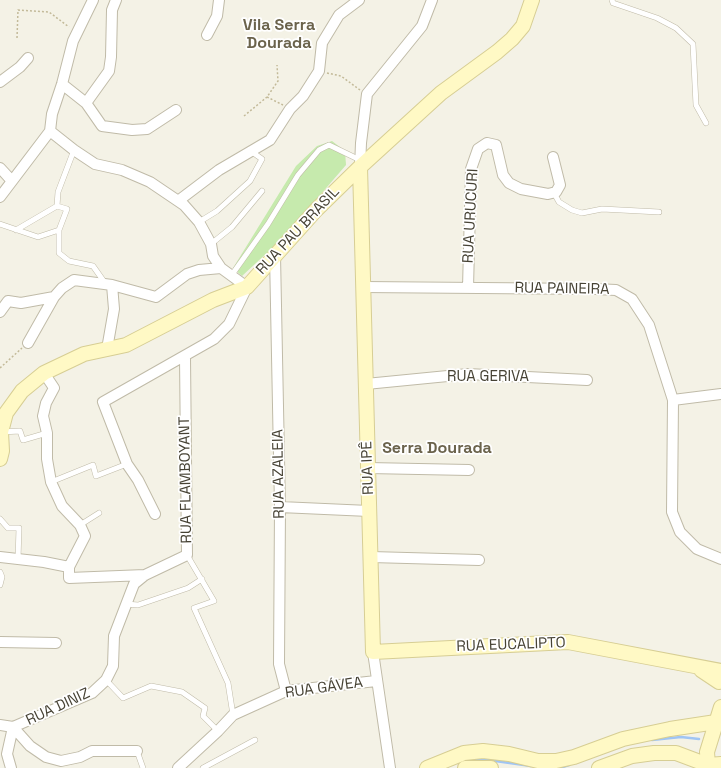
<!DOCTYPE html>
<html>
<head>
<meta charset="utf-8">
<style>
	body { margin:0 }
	canvas { display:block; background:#f4f2e6 }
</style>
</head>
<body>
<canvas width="721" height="768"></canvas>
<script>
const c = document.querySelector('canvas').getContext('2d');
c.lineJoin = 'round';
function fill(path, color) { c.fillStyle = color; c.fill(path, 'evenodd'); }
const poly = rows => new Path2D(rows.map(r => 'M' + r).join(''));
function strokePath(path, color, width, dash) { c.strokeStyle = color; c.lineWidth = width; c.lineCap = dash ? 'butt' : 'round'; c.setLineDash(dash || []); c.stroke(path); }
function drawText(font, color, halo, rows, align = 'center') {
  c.font = font + ' "Space Grotesk",sans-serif'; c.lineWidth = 3.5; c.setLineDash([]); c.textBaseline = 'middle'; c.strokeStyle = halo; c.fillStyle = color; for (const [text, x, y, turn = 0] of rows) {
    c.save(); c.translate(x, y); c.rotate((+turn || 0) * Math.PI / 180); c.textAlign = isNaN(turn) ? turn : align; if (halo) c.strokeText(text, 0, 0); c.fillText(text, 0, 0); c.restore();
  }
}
fill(poly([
	[332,141,345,151,346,165,283,238,242,276,233,268,296,166,317,146]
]), '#c6eaad');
strokePath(poly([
	[652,740,681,737,699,739],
	[459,762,481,759,531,766],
	[560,768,569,765]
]), '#a0c5f4', 2.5);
const lane = poly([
	[612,0,613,3,657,18,676,28,693,44,696,105,706,123],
	[554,193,559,202,572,210,582,213,602,209,659,212],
	[199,222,217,211,250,181,262,159,252,152],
	[0,224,38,237,59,230,59,253,69,261,93,266,105,283],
	[16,230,57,206],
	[59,230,67,209,57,206,58,192,74,150],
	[211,244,232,227,262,191],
	[231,276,268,224,298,175,319,150,329,145,360,160],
	[1,432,20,431,23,440,47,433],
	[51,482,93,465,96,476,127,464],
	[0,519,8,528,19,528,18,559],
	[80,525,99,513],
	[187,555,214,601,194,608,228,683,233,715],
	[0,572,2,577,0,585],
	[126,604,138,605,188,588,202,579],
	[106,680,123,698,151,686,182,692,205,708,203,716,218,731],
	[137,751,143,768],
	[203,768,255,740]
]);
const street = poly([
	[207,35,217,16,219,0],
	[0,82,20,67,28,58],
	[62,84,86,103,102,126,132,130,147,129,176,110],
	[86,103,109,71,111,57,112,10,116,0],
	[50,131,74,150,95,164,122,170,150,182,184,205,199,222,211,244,213,256,221,268,247,287,229,324,214,339,103,402,127,464,138,480,155,514],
	[50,131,52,114,62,84,73,41,93,0],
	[360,167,361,143,367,94,422,26,432,0],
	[0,168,12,181],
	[0,197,50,131],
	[178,201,219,170,270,140,290,109,303,96,319,71,322,43,339,15,359,0],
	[275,255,280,507,279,664,286,691],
	[363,287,595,289,616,290,632,299,649,325,673,400,672,512,680,532,697,549,721,559],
	[468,288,471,169,478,149,487,143,496,145,503,175,509,183,521,189,548,194,556,192,560,185,553,157],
	[0,312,8,301,21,303,54,297,62,288,74,280,112,285,156,297,187,274,199,270,221,268],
	[28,343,54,297],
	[107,349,114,309,112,285],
	[44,373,54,388,46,403,43,416,47,433,47,459,51,482,62,506,80,525,85,536,69,567,69,578,145,575],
	[366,384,468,374,587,380],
	[673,400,721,394],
	[368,468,469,470],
	[280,507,369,511],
	[0,557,44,562,69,567],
	[371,557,479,560],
	[0,642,56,643],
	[373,652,390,768],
	[0,725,13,727,30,746,46,757,61,761,80,757,92,751,137,751],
	[13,727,92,693,106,680,113,666,114,636,134,584,145,575,187,555,185,357],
	[11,768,7,754,13,727],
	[178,768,218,731,233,715,286,691,376,681]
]);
const secondary = poly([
	[360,167,373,652,568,642,721,671],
	[0,459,2,451,1,432,6,413,22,391,44,373,84,354,126,345,213,300,247,287,316,210,360,167,441,93,497,52,512,39,523,26,532,0],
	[701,670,719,682],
	[708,765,707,752,721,707],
	[427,768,464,753,483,751,509,754,538,761,556,761,574,757,623,739,670,729,716,722,721,723],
	[465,768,491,768],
	[599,768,632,756,654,753,676,753,708,765,721,764]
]);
strokePath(lane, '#c0bba8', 6);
strokePath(street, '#c0bba8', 12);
strokePath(secondary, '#d7ce94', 16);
strokePath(poly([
	[17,38,18,10,49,12,69,27],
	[327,73,341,76,360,90],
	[267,97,283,105],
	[244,116,267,97,278,81,277,65],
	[0,368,22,348]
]), '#c3ba99', 1.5, [2, 2]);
strokePath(lane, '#fff', 5);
strokePath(street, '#fff', 10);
strokePath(secondary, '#fff9c5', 14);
drawText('15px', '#474335', '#fff', [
	["RUA URUCURI",471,216,-87],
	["RUA PAU BRASIL",298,231,-47],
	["RUA PAINEIRA",562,289,1],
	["RUA GERIVA",488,377],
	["RUA IPÊ",368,468,-92],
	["RUA AZALEIA",279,474,-91],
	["RUA FLAMBOYANT",186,480,-91],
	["RUA EUCALIPTO",511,645,-2],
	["RUA GÁVEA",324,688,-8],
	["RUA DINIZ",58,707,-25]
]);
drawText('bold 16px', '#6b634c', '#fff', [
	["Vila Serra",279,26],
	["Dourada",279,44],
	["Serra Dourada",437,449]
]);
</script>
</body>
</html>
